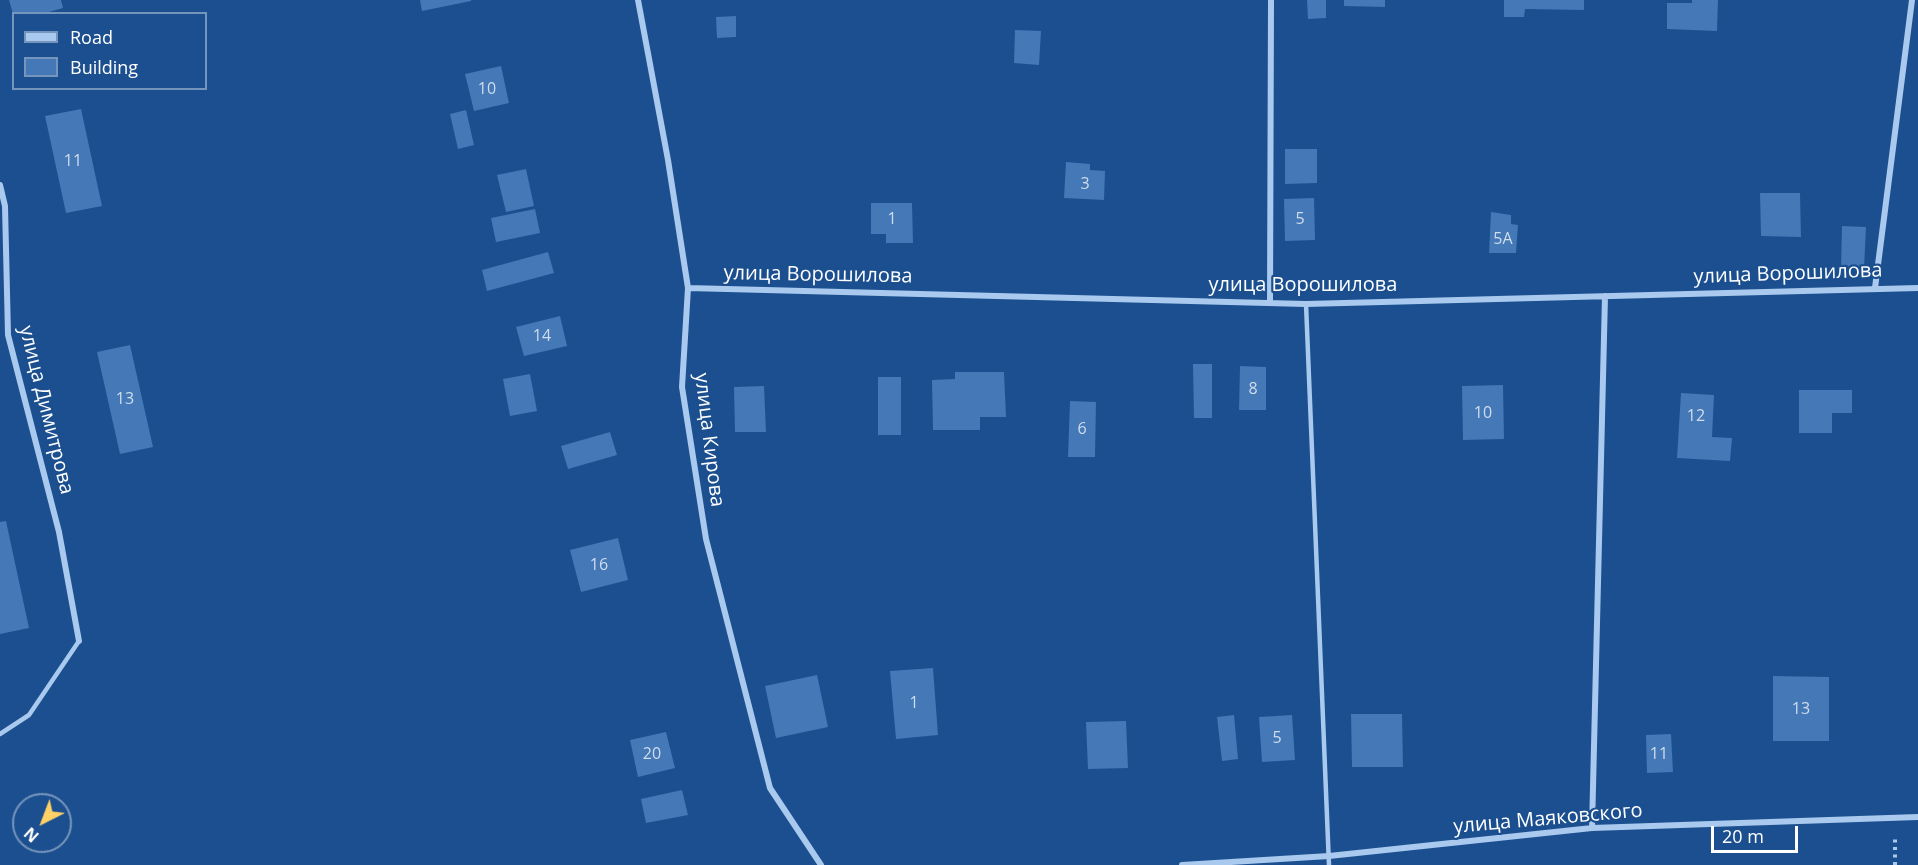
<!DOCTYPE html>
<html>
<head>
<meta charset="utf-8">
<style>
	body { margin:0 }
	#map { position:relative; width:1918px; height:865px; overflow:hidden; background:#1b4f8f; font-family:"Open Sans",sans-serif }
	canvas { display:block }
	.legend { position:absolute; left:12px; top:12px; width:195px; height:78px; box-sizing:border-box; background:#1b4f8f; border:2px solid #7695bc; margin:0; padding:8px 10px; list-style:none; font-size:18px; color:#fff }
	.legend li { display:flex; align-items:center; gap:12px; height:30px }
	.legend b { width:30px; border:2px solid #7695bc }
	.north { position:absolute; left:12px; top:793px; width:60px; height:60px; box-sizing:border-box; background:#1b4f8f; border:2px solid #7695bc; border-radius:50%; rotate:222deg; font-size:16px; font-weight:700; line-height:24px; text-align:center; color:#fff }
	.north::after { content:''; display:block; margin:auto; width:21px; height:27px; background:#ffd166; clip-path:polygon(50% 0,100% 100%,50% 72%,0 100%) }
	.scale { position:absolute; left:1711px; top:826px; width:87px; height:27px; box-sizing:border-box; border:3px solid #fff; border-top:0; padding-left:8px; font-size:18px; line-height:21px; white-space:nowrap; color:#fff; -webkit-text-stroke:4px #1b4f8f; paint-order:stroke }
</style>
</head>
<body>
<div id="map">
<canvas width="1918" height="865"></canvas>
<ul class="legend">
<li><b style="height:8px;background:#a9c9ee"></b>Road</li>
<li><b style="height:16px;background:#4478b7"></b>Building</li>
</ul>
<div class="north">N</div>
<div class="scale">20 m</div>
</div>
<script>
const c = document.querySelector('canvas').getContext('2d');
c.lineJoin = 'round';
function fill(path, color) { c.fillStyle = color; c.fill(path, 'evenodd'); }
const poly = rows => new Path2D(rows.map(r => 'M' + r).join(''));
function strokePath(path, color, width, dash) { c.strokeStyle = color; c.lineWidth = width; c.lineCap = dash ? 'butt' : 'round'; c.setLineDash(dash || []); c.stroke(path); }
function drawText(font, color, halo, rows, align = 'center') {
  c.font = font + ' "Open Sans",sans-serif'; c.lineWidth = 4.5; c.setLineDash([]); c.textBaseline = 'middle'; c.strokeStyle = halo; c.fillStyle = color; for (const [text, x, y, turn = 0] of rows) {
    c.save(); c.translate(x, y); c.rotate((+turn || 0) * Math.PI / 180); c.textAlign = isNaN(turn) ? turn : align; if (halo) c.strokeText(text, 0, 0); c.fillText(text, 0, 0); c.restore();
  }
}
fill(poly([
	[9,0,61,0,63,8,42,14,13,14],
	[420,0,471,0,471,1,422,11],
	[1307,0,1326,0,1326,18,1308,19],
	[1344,0,1385,0,1385,7,1344,6],
	[1504,0,1584,0,1584,10,1525,9,1524,17,1504,17],
	[1692,0,1718,0,1717,31,1667,29,1667,3,1692,3],
	[736,16,736,37,717,38,716,17],
	[1015,30,1041,31,1039,65,1014,63],
	[501,66,509,103,474,111,465,74],
	[81,109,102,206,66,213,45,116],
	[466,110,474,145,458,149,450,114],
	[1285,149,1317,149,1317,183,1285,184],
	[1066,162,1090,164,1090,170,1105,171,1104,200,1064,198],
	[526,169,534,206,506,212,497,175],
	[1760,193,1800,193,1801,237,1761,236],
	[1314,198,1315,240,1285,241,1284,199],
	[871,203,912,203,913,243,886,243,886,234,871,234],
	[535,209,540,233,496,242,491,218],
	[1491,212,1511,215,1511,224,1518,225,1516,253,1489,253],
	[1842,226,1866,227,1864,269,1841,268],
	[548,252,554,273,487,291,482,270],
	[560,316,567,346,524,356,516,327],
	[130,345,153,447,120,454,97,352],
	[1193,364,1212,364,1212,418,1194,418],
	[1240,366,1266,367,1266,410,1239,410],
	[955,372,1004,372,1006,417,980,417,980,430,933,430,932,380,955,379],
	[530,374,537,411,510,416,503,379],
	[878,377,901,377,901,435,878,435],
	[1503,385,1504,439,1463,440,1462,386],
	[764,386,766,432,735,432,734,387],
	[1799,390,1852,390,1852,413,1832,413,1832,433,1799,433],
	[1681,393,1714,395,1712,437,1732,438,1730,461,1677,458],
	[1070,401,1096,402,1095,457,1068,457],
	[610,432,617,455,568,469,561,446],
	[6,521,29,628,0,634,0,522],
	[618,538,628,580,581,592,570,550],
	[933,668,938,735,896,739,890,671],
	[817,675,828,727,776,738,765,686],
	[1773,676,1829,677,1829,741,1773,741],
	[1351,714,1402,714,1403,767,1352,767],
	[1234,715,1238,759,1222,761,1217,717],
	[1292,715,1295,760,1262,762,1259,717],
	[1126,721,1128,768,1088,769,1086,722],
	[666,732,675,768,638,777,630,740],
	[1671,734,1673,772,1647,773,1646,735],
	[682,790,688,815,646,823,641,799]
]), '#4478b7');
strokePath(poly([
	[1895,865,1895,836]
]), '#a9c9ee', 4, [3, 4.5]);
strokePath(poly([
	[1306,304,1329,865],
	[0,734,29,715,79,641]
]), '#a9c9ee', 4.5);
strokePath(poly([
	[638,0,668,160,688,288,682,387,706,539,770,788,821,865],
	[0,185,5,206,8,335,59,532,79,641],
	[688,288,1306,304,1918,288],
	[1875,288,1912,0],
	[1270,303,1271,0],
	[1592,828,1605,296],
	[1182,865,1329,856,1592,828,1918,817]
]), '#a9c9ee', 6);
drawText('16px', '#d0dded', null, [
	["10",487,89],
	["11",73,161],
	["3",1085,184],
	["1",892,219],
	["5",1300,219],
	["5А",1503,239],
	["14",542,336],
	["8",1253,389],
	["13",125,399],
	["10",1483,413],
	["12",1696,416],
	["6",1082,429],
	["16",599,565],
	["1",914,703],
	["13",1801,709],
	["5",1277,738],
	["20",652,754],
	["11",1659,754]
]);
drawText('20px', '#fff', '#1b4f8f', [
	["улица Ворошилова",1788,274,-2],
	["улица Ворошилова",818,275,1],
	["улица Ворошилова",1303,285],
	["улица Димитрова",46,410,76],
	["улица Кирова",709,440,83],
	["улица Маяковского",1548,819,-5]
]);
</script>
</body>
</html>
